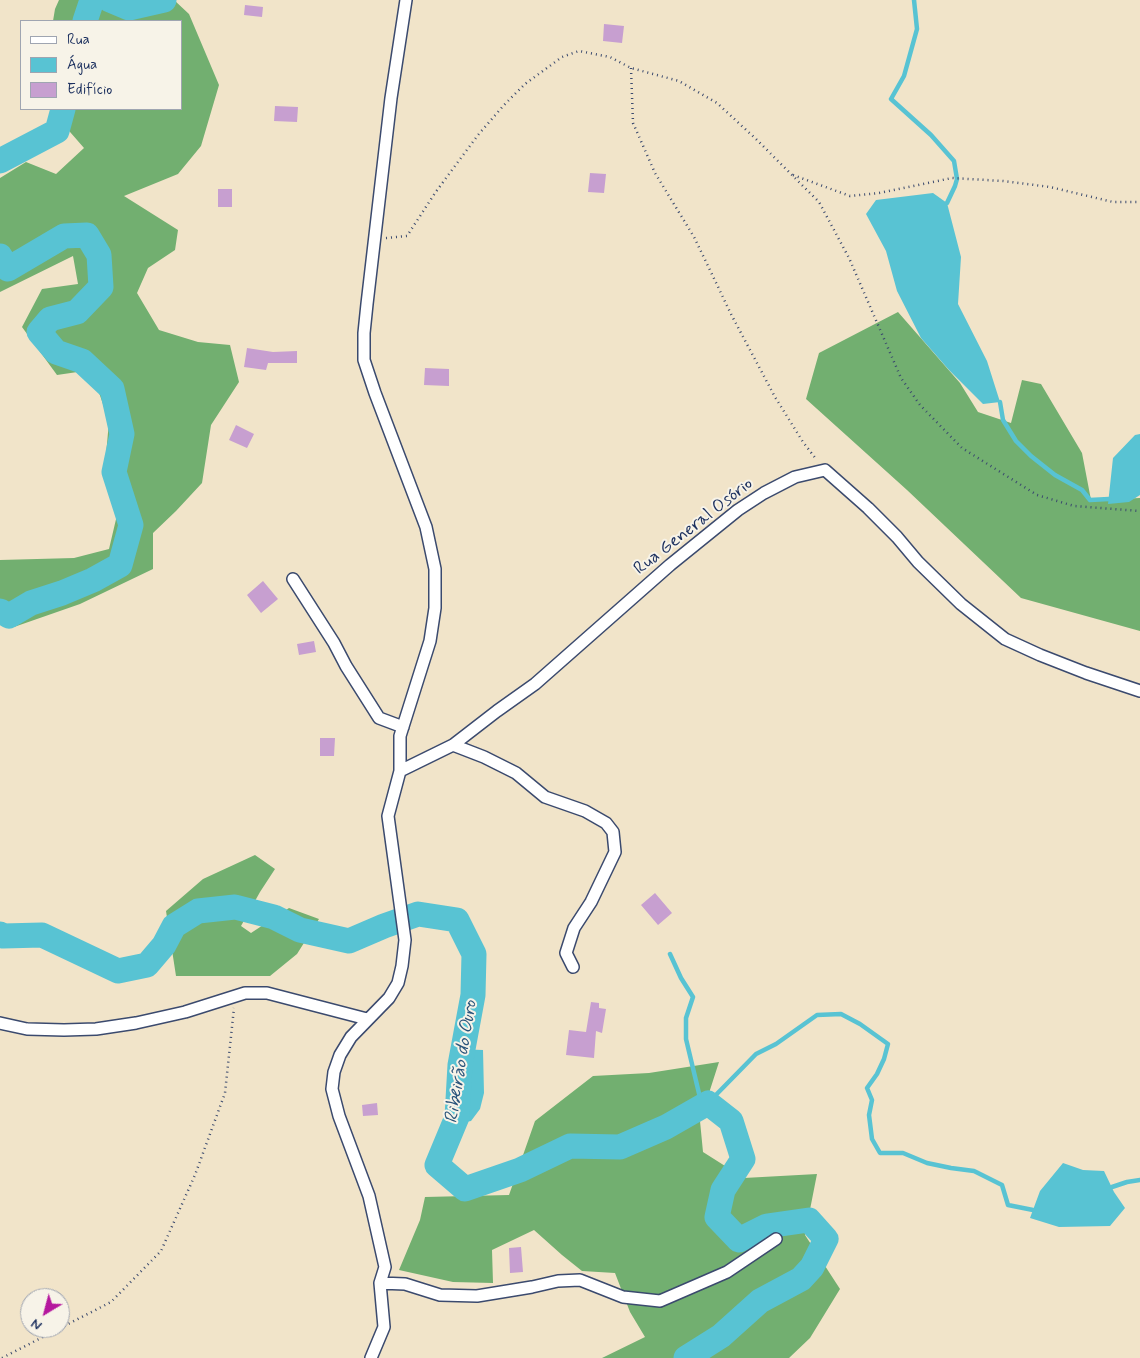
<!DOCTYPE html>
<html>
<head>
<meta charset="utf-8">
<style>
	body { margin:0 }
	#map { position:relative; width:1140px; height:1358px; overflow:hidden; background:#f1e4c9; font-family:Mynerve,sans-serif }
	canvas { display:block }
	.legend { position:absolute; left:20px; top:20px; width:162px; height:90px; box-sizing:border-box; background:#f7f3e8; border:1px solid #9fa5b1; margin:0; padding:6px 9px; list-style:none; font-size:15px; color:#1b2f5e }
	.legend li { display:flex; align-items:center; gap:10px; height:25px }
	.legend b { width:25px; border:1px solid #9fa5b1 }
	.north { position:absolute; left:20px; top:1288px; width:50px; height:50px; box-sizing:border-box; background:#f7f3e8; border:1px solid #9fa5b1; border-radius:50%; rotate:217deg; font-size:14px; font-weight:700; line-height:20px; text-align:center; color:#1b2f5e }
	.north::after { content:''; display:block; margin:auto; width:18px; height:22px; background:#b5179e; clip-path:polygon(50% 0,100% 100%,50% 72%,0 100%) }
</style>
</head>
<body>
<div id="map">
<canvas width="1140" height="1358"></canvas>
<ul class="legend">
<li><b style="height:6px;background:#fff"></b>Rua</li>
<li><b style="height:14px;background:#58c3d3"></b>Água</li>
<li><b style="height:14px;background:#c79fd0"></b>Edifício</li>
</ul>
<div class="north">N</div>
</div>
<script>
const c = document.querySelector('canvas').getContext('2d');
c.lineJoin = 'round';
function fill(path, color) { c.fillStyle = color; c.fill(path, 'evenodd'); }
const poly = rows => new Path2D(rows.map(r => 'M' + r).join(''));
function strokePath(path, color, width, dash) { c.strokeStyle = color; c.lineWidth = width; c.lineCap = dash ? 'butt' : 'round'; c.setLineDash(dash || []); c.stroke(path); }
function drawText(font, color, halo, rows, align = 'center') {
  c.font = font + ' Mynerve,sans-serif'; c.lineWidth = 4; c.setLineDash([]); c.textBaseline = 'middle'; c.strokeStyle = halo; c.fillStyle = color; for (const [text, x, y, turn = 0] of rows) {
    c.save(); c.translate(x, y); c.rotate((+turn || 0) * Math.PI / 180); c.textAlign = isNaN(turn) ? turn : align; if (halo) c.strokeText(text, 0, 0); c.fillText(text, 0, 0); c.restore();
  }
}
fill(poly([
	[59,0,174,0,189,14,219,85,201,146,178,174,124,196,178,230,175,250,148,268,137,293,159,330,198,342,230,345,239,382,211,425,202,483,176,511,153,533,153,569,80,604,14,627,0,613,0,560,74,558,109,549,117,515,104,478,109,421,91,370,57,375,22,327,42,289,78,284,73,256,0,292,0,178,26,162,56,174,84,148,50,109,181,109,181,21,53,21,55,9],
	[898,312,960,383,978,412,1011,423,1022,380,1041,384,1082,453,1091,500,1140,498,1140,631,1021,598,907,490,806,399,819,353],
	[255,855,275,869,260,892,241,926,251,933,289,908,319,919,297,954,270,976,176,976,166,911,203,879],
	[719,1062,700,1121,703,1152,744,1178,817,1174,805,1235,840,1289,810,1338,789,1358,602,1358,645,1337,630,1312,615,1273,582,1271,562,1255,534,1230,492,1250,493,1283,453,1282,399,1270,420,1220,425,1197,509,1195,535,1121,593,1076,649,1073]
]), '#72af70');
fill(poly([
	[933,193,947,203,961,257,958,304,987,361,1000,402,983,404,949,370,921,338,897,291,886,251,866,214,876,200],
	[1140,434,1140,495,1129,502,1108,504,1113,458,1135,435],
	[455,1049,483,1050,484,1093,480,1109,471,1121,456,1124,446,1109,454,1098,450,1060],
	[1063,1163,1083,1170,1104,1171,1114,1192,1125,1208,1110,1226,1059,1227,1030,1218,1040,1191]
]), '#58c3d3');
strokePath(poly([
	[914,0,917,29,904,76,891,99,931,135,954,161,957,179,955,186,947,203],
	[1000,402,1003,420,1016,441,1031,456,1055,475,1082,490,1090,500,1109,499],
	[670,954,681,978,693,997,686,1018,686,1039,702,1106],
	[708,1103,756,1054,776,1044,817,1015,841,1014,860,1024,888,1044,884,1059,877,1074,867,1088,872,1100,869,1115,872,1139,880,1153,903,1153,927,1163,951,1168,974,1171,1002,1185,1008,1205,1033,1210],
	[1112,1187,1127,1182,1140,1180]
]), '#58c3d3', 4.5);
strokePath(poly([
	[110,0,129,8,164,0],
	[85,21,92,0],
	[0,161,57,131,63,109],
	[0,256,8,269,64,236,87,235,99,255,101,287,77,312,50,319,39,332,56,352,82,361,112,389,122,434,114,472,131,525,120,565,93,580,62,593,31,603,9,616,0,611],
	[0,934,3,936,42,935,118,971,147,965,164,945,174,926,198,911,235,907,274,917,300,930,349,941,384,926,418,914,457,920,474,954,473,995,460,1065,457,1117,437,1165,465,1189,520,1170,570,1146,620,1147,666,1127,708,1103,731,1121,743,1159,723,1190,717,1217,739,1240,767,1226,809,1220,826,1239,812,1267,801,1279,760,1301,721,1336,686,1358]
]), '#58c3d3', 25);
fill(poly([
	[245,5,263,7,262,17,244,15],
	[604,24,624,26,622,43,603,41],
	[275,106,298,107,297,122,274,121],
	[590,173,606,174,604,193,588,192],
	[218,189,232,189,232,207,218,207],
	[247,348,273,352,297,351,297,363,268,363,266,370,244,367],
	[425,368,449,369,449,386,424,385],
	[236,425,254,434,247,448,229,440],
	[263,581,278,599,261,613,247,595],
	[314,641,316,652,299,655,297,644],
	[320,738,335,738,334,756,320,756],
	[655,893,672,913,658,925,641,905],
	[591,1002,599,1003,599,1008,606,1009,602,1033,596,1031,594,1058,566,1055,569,1030,586,1032],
	[377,1103,378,1115,363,1116,362,1105],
	[521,1247,523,1272,510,1273,509,1248]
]), '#c79fd0');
const minor = poly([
	[293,579,334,643,346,666,379,718,403,727],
	[453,745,484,757,516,773,545,797,585,811,606,823,613,832,615,852,591,902,574,928,566,953,573,967],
	[400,771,453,745,497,711,535,684,670,565,738,510,764,493,795,477,825,470,868,508,897,537,918,562,961,604,1005,639,1040,655,1086,673,1140,691],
	[0,1023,27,1029,64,1030,96,1029,136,1023,185,1012,245,993,267,993,367,1019],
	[380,1283,405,1284,440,1295,477,1296,532,1287,558,1281,580,1280,623,1297,660,1301,727,1272,776,1239],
	[371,1358,384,1327,380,1283,385,1267,369,1196,339,1116,332,1089,334,1072,340,1055,351,1037,389,998,398,983,402,966,405,940,388,816,400,771,400,736,430,641,435,608,435,569,426,527,375,393,364,360,364,333,367,304,391,98,406,0]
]);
strokePath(minor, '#3b4a6e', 14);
strokePath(poly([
	[631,68,633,123,655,173,694,237,732,316,775,397,803,442,816,459],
	[793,175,850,196,879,193,952,178,1003,181,1050,187,1113,202,1140,202],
	[386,238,407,236,435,193,478,135,504,105,525,84,562,57,579,51,610,57,631,68,679,81,717,103,756,139,819,202,849,258,901,378,920,405,962,448,1037,495,1074,506,1140,511],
	[2,1358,111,1302,161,1251,195,1175,225,1093,234,1008]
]), '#3b4a6e', 2.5, [1, 4]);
strokePath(minor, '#fff', 11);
drawText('18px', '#1b2f5e', '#f7f3e8', [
	["Rua General Osório",694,527,-38]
]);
drawText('italic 19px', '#2a547b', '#f7f3e8', [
	["Ribeirão do Ouro",462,1062,-81]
]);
</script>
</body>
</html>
